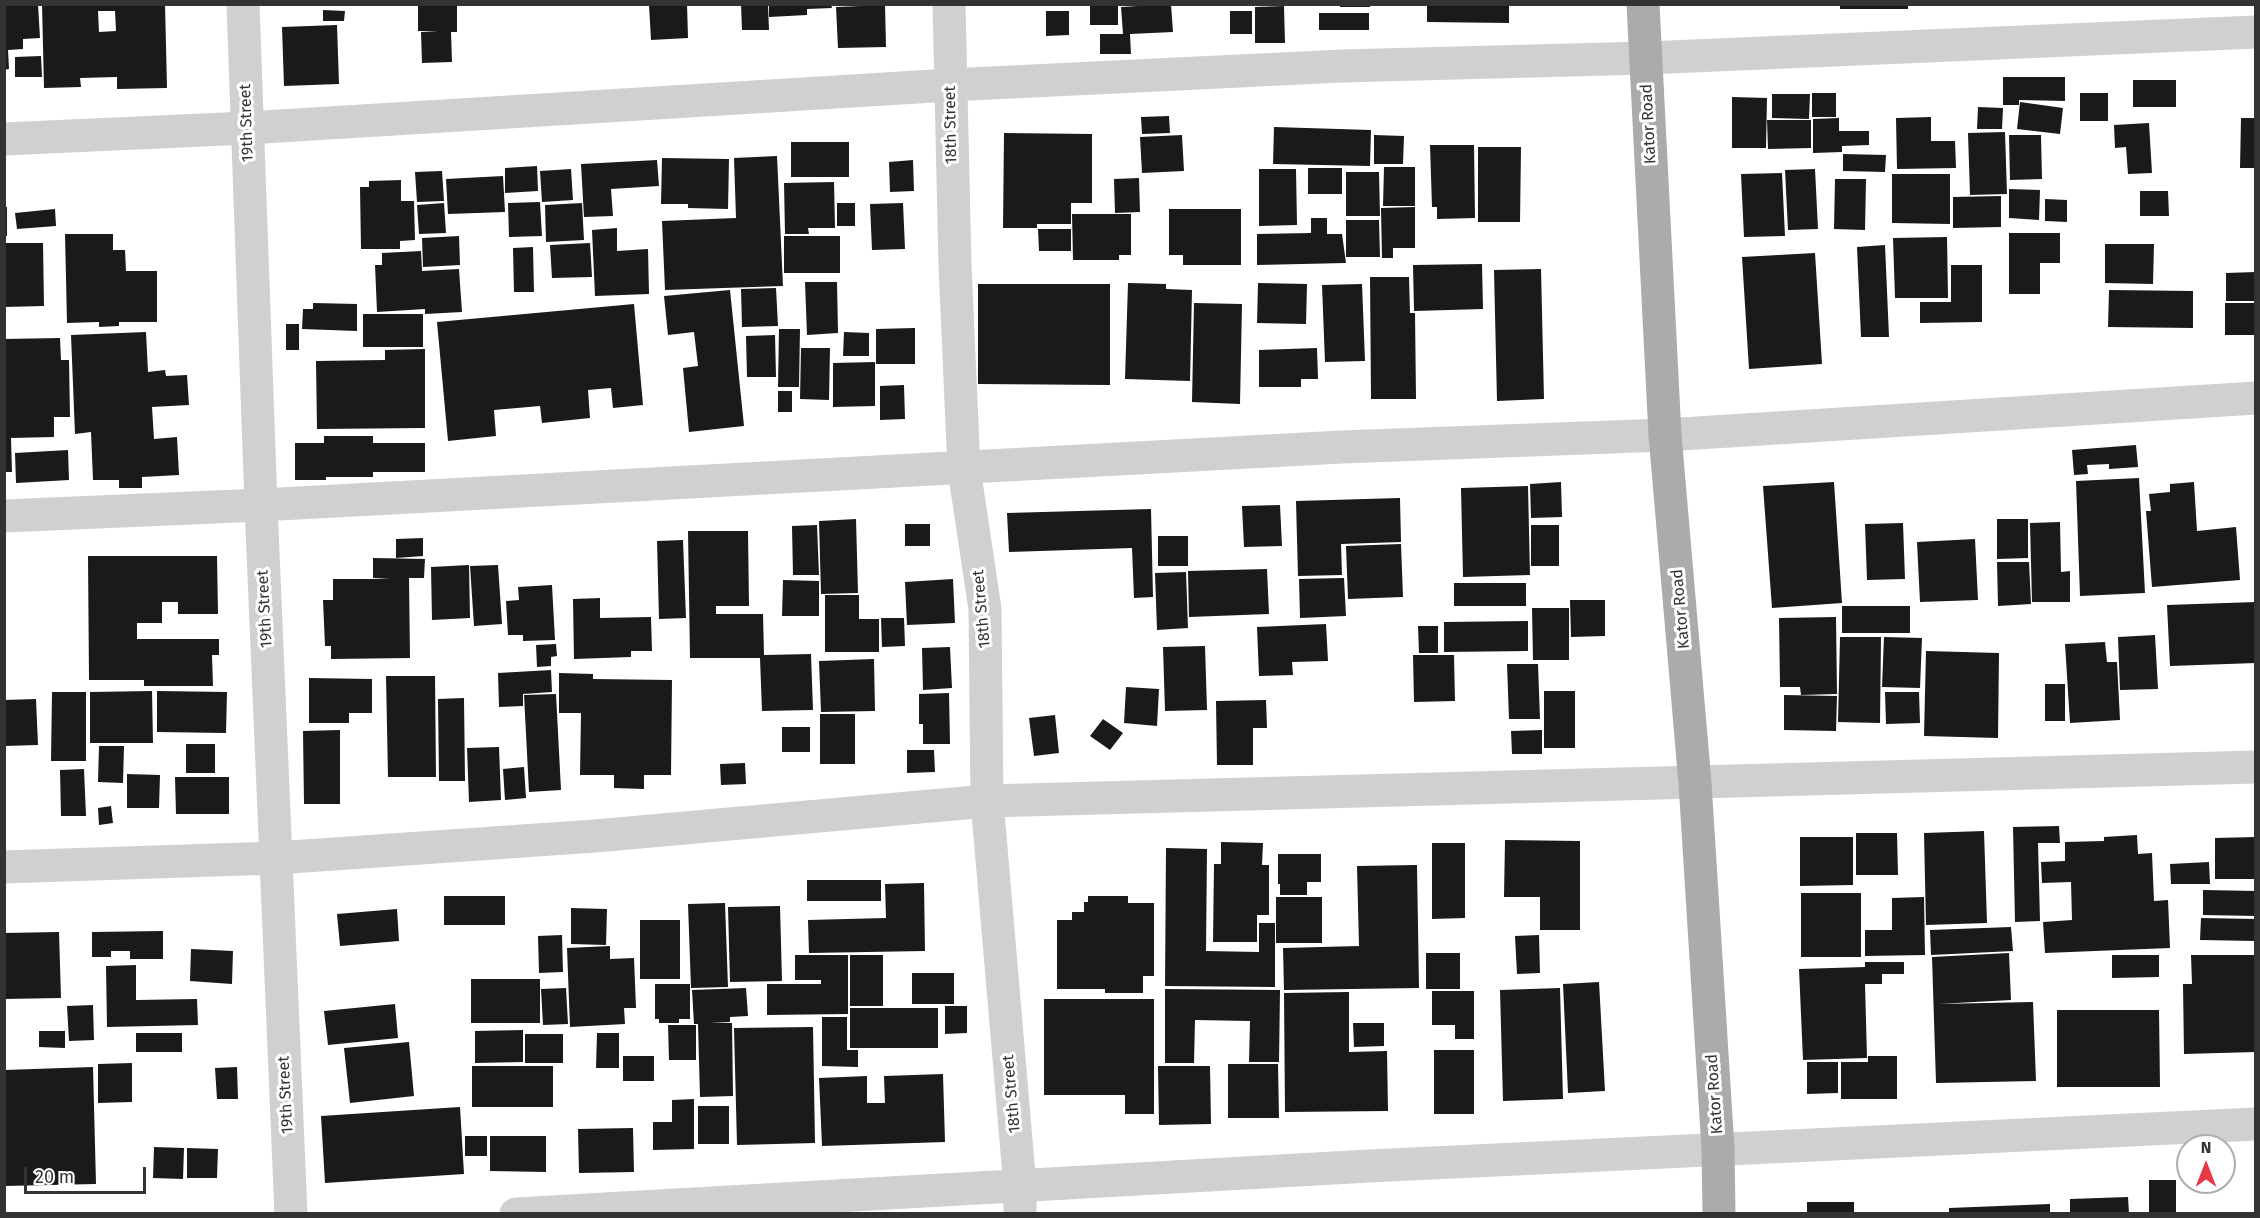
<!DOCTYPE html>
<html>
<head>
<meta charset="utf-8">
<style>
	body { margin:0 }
	#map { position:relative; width:2260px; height:1218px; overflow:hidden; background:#fff; font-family:"Fira Sans",sans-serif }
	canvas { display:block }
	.frame { position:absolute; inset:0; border:6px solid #333; pointer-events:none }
	.north { position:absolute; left:2176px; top:1134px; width:60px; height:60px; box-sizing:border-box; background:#fff; border:2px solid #adadad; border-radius:50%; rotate:0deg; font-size:16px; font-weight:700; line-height:24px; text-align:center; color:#333 }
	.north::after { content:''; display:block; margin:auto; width:21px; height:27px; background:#e63946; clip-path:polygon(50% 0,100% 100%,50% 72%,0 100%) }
	.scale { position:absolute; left:24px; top:1167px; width:122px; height:27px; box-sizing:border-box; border:3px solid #333; border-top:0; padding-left:8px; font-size:18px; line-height:21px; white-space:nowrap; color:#333; -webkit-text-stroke:4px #fff; paint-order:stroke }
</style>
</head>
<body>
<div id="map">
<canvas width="2260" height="1218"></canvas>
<div class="frame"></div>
<div class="north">N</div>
<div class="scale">20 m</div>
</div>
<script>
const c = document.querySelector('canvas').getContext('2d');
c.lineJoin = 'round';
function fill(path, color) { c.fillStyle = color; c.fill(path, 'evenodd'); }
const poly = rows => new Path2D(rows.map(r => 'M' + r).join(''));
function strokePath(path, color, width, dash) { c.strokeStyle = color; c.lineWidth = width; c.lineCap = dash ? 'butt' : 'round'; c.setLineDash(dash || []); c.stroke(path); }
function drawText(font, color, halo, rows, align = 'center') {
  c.font = font + ' "Fira Sans",sans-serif'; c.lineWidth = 6; c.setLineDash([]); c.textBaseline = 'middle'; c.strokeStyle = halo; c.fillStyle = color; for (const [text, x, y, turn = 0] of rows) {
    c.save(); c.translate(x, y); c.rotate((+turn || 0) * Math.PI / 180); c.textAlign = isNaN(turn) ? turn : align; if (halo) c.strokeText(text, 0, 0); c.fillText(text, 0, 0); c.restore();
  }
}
fill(poly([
	[4,4,38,4,40,38,23,39,23,49,8,50,9,69,4,70],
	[42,4,165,4,167,88,117,89,117,77,80,78,81,87,44,88],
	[98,11,115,11,116,31,99,32],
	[418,4,457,4,457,32,451,32,452,62,422,63,421,32,438,31,418,31],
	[687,4,688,38,651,40,649,5],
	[741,4,768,4,769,30,742,30],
	[769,4,831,4,832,8,807,9,807,15,769,17],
	[1090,4,1118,4,1118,25,1090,25],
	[1171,4,1173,32,1130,34,1131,54,1100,54,1100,34,1123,34,1121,7],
	[1340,4,1370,4,1370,7,1340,7],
	[1840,4,1908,4,1908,9,1840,9],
	[885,5,886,47,838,48,836,7],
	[1427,5,1509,5,1509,23,1427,22],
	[1284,6,1285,43,1255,43,1255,7],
	[323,10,345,11,344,21,323,21],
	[1046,11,1069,11,1069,35,1046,36],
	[1230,11,1252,11,1252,34,1230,34],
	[1319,13,1369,13,1369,30,1319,30],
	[337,25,339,84,284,86,282,27],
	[41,56,42,77,15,77,15,57],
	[2003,77,2065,77,2065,101,2019,100,2019,105,2003,105],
	[2133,80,2176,80,2176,107,2133,107],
	[1812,93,1836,93,1836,117,1812,117],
	[2080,93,2108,93,2108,121,2080,121],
	[1772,94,1810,94,1809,119,1772,118],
	[1732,97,1767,98,1766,148,1732,148],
	[2020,102,2063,108,2060,134,2017,129],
	[1978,107,2003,108,2002,129,1977,129],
	[1169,116,1170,133,1142,134,1141,117],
	[1931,117,1931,141,1955,141,1956,168,1897,169,1896,118],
	[1839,118,1839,131,1869,131,1869,145,1842,146,1842,152,1813,153,1813,119],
	[2241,118,2256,118,2256,168,2240,168],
	[1767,120,1811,120,1811,148,1768,149],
	[2149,123,2152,173,2128,174,2126,147,2115,148,2114,125],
	[1274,127,1371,130,1370,166,1273,164],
	[2005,132,2007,194,1970,195,1968,133],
	[1004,133,1092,134,1092,203,1071,203,1071,224,1037,224,1037,228,1003,228],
	[1182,135,1184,171,1142,173,1140,137],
	[1374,135,1404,136,1403,164,1374,164],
	[2009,135,2041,135,2042,179,2010,180],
	[791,142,849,142,849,177,791,177],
	[1430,145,1474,145,1475,218,1437,219,1437,207,1432,207],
	[1478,147,1521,147,1520,222,1478,222],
	[1843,154,1886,155,1885,172,1843,171],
	[777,156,783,286,665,290,662,221,736,218,734,158],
	[662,158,729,159,728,209,688,208,688,204,661,204],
	[657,160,659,186,611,189,613,216,584,217,581,164],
	[913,160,914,191,890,192,889,162],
	[537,166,538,191,505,193,505,168],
	[1384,167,1415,167,1415,206,1383,206],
	[1308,168,1342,168,1342,194,1308,194],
	[571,169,573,200,542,202,540,171],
	[1259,169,1296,169,1297,225,1259,226],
	[1815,169,1818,229,1788,230,1785,170],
	[442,171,444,201,417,202,415,172],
	[1346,172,1379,172,1380,216,1346,216],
	[1782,173,1785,236,1744,237,1741,174],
	[1892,174,1950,174,1950,224,1892,223],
	[503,176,505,212,448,214,446,179],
	[1139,178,1140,212,1115,213,1114,179],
	[1835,179,1866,179,1865,230,1834,229],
	[401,180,401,201,414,201,415,240,400,241,400,249,361,249,360,187,369,187,369,181],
	[834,182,835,228,808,228,809,234,785,234,784,183],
	[2009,189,2040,190,2039,220,2009,218],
	[2140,191,2168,191,2169,216,2140,216],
	[2001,196,2001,227,1953,228,1953,197],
	[2045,199,2067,200,2067,222,2045,221],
	[540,202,542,236,509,237,508,203],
	[444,203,446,233,419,234,417,205],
	[582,203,584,240,546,242,545,205],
	[837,203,855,203,855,226,837,226],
	[903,203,905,249,872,250,870,204],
	[4,207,7,207,7,236,4,236],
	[1415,207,1415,248,1393,248,1393,258,1382,258,1381,208],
	[55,209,56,226,17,229,15,213],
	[1169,209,1241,209,1241,265,1183,265,1183,255,1169,255],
	[1072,214,1131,214,1131,255,1119,255,1119,260,1073,260],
	[1311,218,1327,218,1327,234,1342,234,1346,263,1257,265,1257,234,1311,233],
	[1346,220,1379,220,1380,257,1346,257],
	[617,228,617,251,648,249,649,294,595,296,592,230],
	[1038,229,1071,229,1071,251,1039,251],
	[2009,233,2060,233,2060,263,2040,263,2040,294,2009,294],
	[65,234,113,234,113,250,125,250,126,271,157,271,157,322,119,322,119,326,99,327,99,322,67,323],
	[459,236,460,265,423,267,422,238],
	[784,236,840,236,840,273,784,273],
	[1947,237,1948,298,1895,298,1893,238],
	[4,243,43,243,44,306,4,307],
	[590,243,592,277,552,278,550,245],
	[2105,244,2154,244,2153,284,2105,283],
	[1885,245,1889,337,1861,337,1857,247],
	[533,247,534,292,514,292,513,248],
	[421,251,422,271,459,269,462,312,425,314,425,309,377,312,375,265,382,265,382,253],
	[1815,253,1822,364,1749,369,1742,257],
	[1482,264,1483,309,1414,311,1413,265],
	[1951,265,1982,265,1982,322,1920,323,1920,302,1951,302],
	[1541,269,1544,399,1497,401,1494,270],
	[2256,272,2256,301,2226,301,2226,273],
	[1370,277,1409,277,1410,313,1415,313,1416,399,1371,399],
	[805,282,837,282,838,333,807,335],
	[1128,283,1166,284,1166,289,1192,290,1190,381,1125,379],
	[1258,283,1307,284,1306,324,1257,323],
	[978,284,1110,284,1110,385,978,384],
	[1362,284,1365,361,1325,362,1322,285],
	[776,288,778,326,742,327,741,289],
	[730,290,744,426,689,432,683,368,698,366,694,332,668,335,664,296],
	[2109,290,2193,291,2193,328,2108,327],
	[313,303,357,304,357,331,302,329,303,309,313,309],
	[1194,303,1242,304,1240,404,1192,402],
	[2225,303,2256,303,2256,335,2225,335],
	[634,304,643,405,613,408,611,388,588,390,590,418,542,423,540,406,494,410,496,436,448,441,437,322],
	[363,314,423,314,423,347,363,347],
	[286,324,299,324,299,350,286,350],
	[915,328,915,364,876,364,876,329],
	[779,329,800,329,799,387,778,387],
	[146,332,148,372,165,370,166,376,187,375,189,405,152,407,154,439,177,437,179,475,142,477,142,488,119,488,119,480,93,480,91,432,75,434,71,335],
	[844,332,869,333,869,356,843,356],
	[775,335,776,377,747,377,746,336],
	[60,338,61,360,69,360,70,417,54,417,54,437,11,438,12,472,4,472,4,339],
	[801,348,830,348,829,400,800,399],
	[1317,348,1318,379,1301,379,1301,387,1259,387,1259,350],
	[425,349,425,428,317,429,316,361,385,360,385,350],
	[875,362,875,406,833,407,833,363],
	[904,385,905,419,880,420,880,386],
	[778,391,792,391,792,412,778,412],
	[324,436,373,436,373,443,425,443,425,472,373,472,373,477,326,477,326,480,295,480,295,443,324,443],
	[2136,445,2138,467,2109,469,2109,464,2087,465,2088,474,2074,475,2072,450],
	[68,450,69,480,16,483,15,453],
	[2139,478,2145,593,2080,596,2076,481],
	[1561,482,1562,517,1531,518,1530,484],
	[1834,482,1842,603,1772,608,1763,486],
	[2194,482,2197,531,2236,527,2240,580,2152,587,2146,511,2151,511,2149,494,2170,492,2170,484],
	[1528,486,1530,575,1463,577,1461,488],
	[1400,498,1401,542,1341,544,1342,575,1298,576,1296,501],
	[1280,505,1282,546,1244,547,1242,506],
	[1151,509,1153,597,1134,598,1132,548,1009,552,1007,513],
	[856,519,858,593,821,594,819,521],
	[1997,519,2028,519,2028,558,1997,559],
	[2060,522,2061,572,2070,571,2070,602,2032,602,2030,523],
	[1903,523,1905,579,1867,580,1865,524],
	[905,524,930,524,930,546,905,546],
	[817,525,819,575,793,575,792,526],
	[1531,525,1559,525,1559,566,1531,566],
	[688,531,748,531,749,606,716,606,716,614,763,614,764,655,811,654,813,710,762,711,760,658,690,658],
	[1158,536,1188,536,1188,566,1158,566],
	[423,538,423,556,396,558,396,539],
	[1975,539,1978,600,1920,602,1917,542],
	[683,540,686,618,659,619,657,541],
	[1401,544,1403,597,1348,599,1346,546],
	[88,556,217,556,218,614,178,614,178,602,162,602,162,623,137,623,137,639,219,639,219,655,212,655,213,686,144,686,144,680,89,680],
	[373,558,425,559,424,578,409,578,410,658,331,659,331,646,325,646,323,600,333,600,333,579,390,579,373,578],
	[1997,562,2029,562,2031,604,1998,606],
	[469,565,470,618,432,620,431,567],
	[498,565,502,624,474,626,470,566],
	[1267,569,1269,614,1189,617,1188,571],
	[1186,572,1188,628,1157,630,1155,573],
	[1344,578,1346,616,1300,618,1299,579],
	[953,579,955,623,907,625,905,582],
	[783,580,819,581,819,616,782,616],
	[1454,583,1526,583,1526,606,1454,606],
	[552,585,555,640,523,641,523,635,508,635,506,601,519,600,518,587],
	[825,595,859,595,859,619,879,619,879,652,825,652],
	[600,598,600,618,651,617,652,651,631,651,631,657,574,659,573,599],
	[1570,600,1605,600,1605,636,1571,637],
	[2256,602,2256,663,2170,666,2167,605],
	[1842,606,1910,606,1910,633,1842,633],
	[1532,608,1569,608,1569,660,1533,660],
	[1836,617,1837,694,1801,695,1800,687,1780,687,1779,618],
	[881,618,904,618,905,646,882,647],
	[1528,621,1528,651,1444,652,1444,622],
	[1326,624,1328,661,1292,662,1293,675,1259,676,1257,627],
	[1418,626,1438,626,1438,653,1419,653],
	[2155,635,2158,689,2120,690,2118,637],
	[1840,637,1881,637,1880,723,1838,722],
	[1884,637,1922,638,1920,688,1882,687],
	[2105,642,2107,662,2117,662,2120,720,2070,723,2065,644],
	[556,644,557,656,551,657,551,666,537,667,536,645],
	[1205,646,1207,710,1165,711,1163,647],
	[950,647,952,688,923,690,922,648],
	[1926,651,1999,653,1998,738,1924,736],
	[1413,655,1454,655,1455,701,1414,702],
	[874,659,875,711,821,712,819,661],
	[1507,664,1538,664,1540,719,1509,719],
	[551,670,552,692,523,694,523,706,499,707,498,673],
	[559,673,593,674,593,679,672,680,671,775,644,775,644,789,614,788,614,775,580,775,581,713,559,713],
	[386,676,435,676,436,777,388,777],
	[309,678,372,679,372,713,349,713,349,723,309,723],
	[2045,684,2065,684,2065,721,2045,721],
	[1126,687,1159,689,1157,726,1124,723],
	[152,691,153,743,90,743,90,692],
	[157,691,227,692,226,733,157,732],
	[1544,691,1575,691,1575,748,1544,748],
	[52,692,86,692,86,761,51,761],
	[1885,692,1919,692,1920,723,1886,724],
	[949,693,950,744,923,744,923,724,919,724,919,694],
	[556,694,561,790,529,792,524,695],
	[1784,695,1837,696,1836,731,1784,730],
	[464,698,465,781,439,781,438,699],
	[36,699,38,745,4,746,4,700],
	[1266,700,1267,728,1253,728,1253,765,1217,765,1216,701],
	[820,714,855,714,855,764,820,764],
	[1055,715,1059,753,1034,756,1029,718],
	[1103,719,1123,733,1110,750,1090,736],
	[782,727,810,727,810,752,782,752],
	[340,730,340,804,304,804,303,731],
	[1542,730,1542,754,1512,754,1511,731],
	[186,744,215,744,215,773,186,773],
	[99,746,124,746,123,783,98,782],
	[499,747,501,800,469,802,467,748],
	[907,750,934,750,935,772,907,773],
	[745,763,746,784,721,785,720,764],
	[524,767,526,798,505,800,503,769],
	[84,769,86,816,61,816,60,770],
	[127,774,160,775,159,808,127,808],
	[175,777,229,777,229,814,176,814],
	[111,806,113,823,99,825,98,808],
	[2059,826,2060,843,2038,843,2040,921,2015,922,2013,827],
	[1984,831,1987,923,1926,925,1924,833],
	[1856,833,1897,833,1898,875,1856,875],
	[2137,835,2138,854,2152,853,2154,901,2168,900,2170,948,2045,953,2043,922,2072,920,2071,882,2042,883,2041,862,2065,861,2065,842,2104,841,2104,837],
	[1800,837,1853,837,1853,885,1800,886],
	[2256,837,2256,879,2215,879,2215,838],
	[1505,840,1580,841,1580,930,1540,930,1540,897,1504,897],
	[1221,842,1263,843,1262,865,1269,865,1269,915,1257,915,1257,942,1213,942,1214,864,1221,864],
	[1432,843,1465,843,1465,918,1432,919],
	[1166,848,1207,849,1206,951,1259,952,1259,923,1275,923,1275,987,1165,986],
	[1278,854,1321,854,1321,882,1307,882,1307,895,1280,895,1280,884,1278,884],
	[2209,862,2210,884,2171,884,2170,864],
	[1417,865,1419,988,1284,990,1283,948,1359,946,1357,866],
	[807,880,881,880,881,901,807,901],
	[924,883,925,951,809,953,808,920,886,918,885,884],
	[2203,890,2256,891,2256,916,2203,915],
	[1801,893,1861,893,1861,957,1801,957],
	[444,896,505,896,505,925,444,925],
	[1088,896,1128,896,1128,903,1154,903,1154,976,1143,976,1143,993,1105,993,1105,989,1057,989,1057,920,1072,920,1072,912,1084,912,1084,902,1088,902],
	[1276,897,1322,897,1322,943,1276,943],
	[1924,897,1925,955,1865,956,1865,930,1892,930,1892,898],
	[725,903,728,987,691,988,688,904],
	[780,906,782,981,730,982,728,907],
	[571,908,607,909,606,945,571,944],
	[397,909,399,941,340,946,337,914],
	[2201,918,2256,919,2256,941,2200,940],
	[640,920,680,920,680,979,640,979],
	[2011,927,2013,951,1931,955,1930,930],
	[163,931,163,959,130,959,130,951,111,951,111,957,92,957,92,932],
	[59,932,61,998,4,999,4,933],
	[562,935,563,972,539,973,538,936],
	[1539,935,1540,973,1517,974,1515,936],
	[610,946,610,959,634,958,636,1008,624,1008,625,1024,570,1027,567,948],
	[191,949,233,951,232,984,190,981],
	[1426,953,1460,953,1460,989,1426,989],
	[2009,953,2011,1000,1938,1004,2033,1002,2036,1081,1936,1083,1932,957],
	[795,955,848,955,848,1014,767,1015,767,984,821,984,821,980,795,980],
	[850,955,883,955,883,1006,850,1006],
	[2112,955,2159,955,2159,977,2112,978],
	[2191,955,2256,955,2256,1052,2184,1054,2183,984,2192,984],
	[1865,962,1904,962,1904,974,1882,974,1882,984,1865,984,1867,1058,1803,1060,1799,969,1865,967],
	[136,965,136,1000,197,999,198,1025,107,1027,106,966],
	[912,973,954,973,954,1004,912,1004],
	[471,979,540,979,540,1023,471,1023],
	[1599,982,1605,1091,1568,1093,1563,984],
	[655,984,690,984,690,1019,679,1019,679,1023,659,1023,659,1019,655,1019],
	[566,988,568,1024,543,1025,541,989],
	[746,988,748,1016,730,1017,730,1022,710,1023,732,1023,733,1096,700,1097,698,1024,694,1024,692,990],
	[1560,988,1563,1099,1503,1101,1500,990],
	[1165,989,1280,990,1279,1062,1249,1062,1250,1021,1195,1020,1194,1063,1165,1063],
	[1432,991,1474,991,1474,1039,1455,1039,1455,1025,1432,1025],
	[1349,992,1349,1052,1387,1051,1388,1111,1285,1112,1284,993],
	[1044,999,1154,999,1154,1114,1125,1114,1125,1095,1044,1095],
	[395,1004,398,1038,328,1045,324,1011],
	[93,1005,94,1040,69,1041,67,1006],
	[945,1006,967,1006,967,1033,945,1034],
	[850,1008,938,1008,938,1048,850,1048],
	[2057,1010,2159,1010,2160,1087,2057,1087],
	[822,1017,847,1017,847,1050,858,1050,858,1067,822,1066],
	[1353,1023,1384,1023,1384,1046,1354,1047],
	[668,1025,696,1025,696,1060,669,1060],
	[813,1027,815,1143,737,1145,734,1028],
	[523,1030,523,1062,475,1063,475,1031],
	[39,1031,65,1031,65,1048,39,1047],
	[136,1033,182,1033,182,1052,136,1052],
	[597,1033,619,1033,619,1068,596,1068],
	[525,1034,563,1034,563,1063,525,1063],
	[409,1042,414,1096,350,1103,344,1048],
	[1434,1050,1474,1050,1474,1114,1434,1114],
	[623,1056,654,1056,654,1081,623,1081],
	[1868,1056,1897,1056,1897,1099,1841,1099,1841,1062,1868,1062],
	[1807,1062,1838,1062,1838,1093,1807,1094],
	[132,1063,132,1102,98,1103,98,1064],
	[1228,1064,1278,1064,1279,1118,1228,1118],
	[472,1066,553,1066,553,1107,472,1107],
	[1158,1066,1210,1066,1211,1124,1159,1125],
	[93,1067,96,1184,4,1186,4,1070],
	[237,1067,238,1099,217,1099,215,1068],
	[943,1074,945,1142,822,1146,819,1078,867,1076,867,1103,885,1103,884,1076],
	[694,1099,694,1149,653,1150,653,1122,672,1122,672,1100],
	[698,1106,729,1106,729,1144,698,1144],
	[460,1107,464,1174,325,1183,321,1116],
	[633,1128,634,1172,579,1173,578,1129],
	[465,1136,487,1136,487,1156,465,1156],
	[490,1136,546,1136,546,1172,490,1171],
	[154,1147,184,1148,183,1179,153,1178],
	[187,1148,218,1149,217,1178,187,1178],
	[2149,1180,2176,1180,2176,1214,2149,1214],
	[2128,1197,2129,1214,2070,1214,2070,1199],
	[1807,1202,1854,1202,1854,1214,1807,1214],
	[2050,1204,2050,1214,1949,1214,1949,1208]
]), '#1a1a1a');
strokePath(poly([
	[243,4,261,505,291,1214],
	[949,4,955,265,964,469,985,609,987,801,1020,1187,1020,1214],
	[4,139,247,128,950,85,1342,66,1646,58,2256,32],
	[4,516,261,505,1342,447,1665,435,2256,398],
	[4,867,276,858,595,836,987,801,2256,767],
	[516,1214,1369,1166,2256,1124]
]), '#d0d0d0', 33);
strokePath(poly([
	[1643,4,1665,435,1695,783,1718,1149,1719,1214]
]), '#ababab', 33);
drawText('16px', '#333', '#fff', [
	["19th Street",247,123,-92],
	["Kator Road",1649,124,-93],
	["18th Street",951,125,-91],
	["19th Street",265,609,-93],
	["18th Street",982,609,-95],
	["Kator Road",1681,609,-95],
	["18th Street",1012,1094,-95],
	["Kator Road",1715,1094,-94],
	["19th Street",286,1095,-93]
]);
</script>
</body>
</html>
